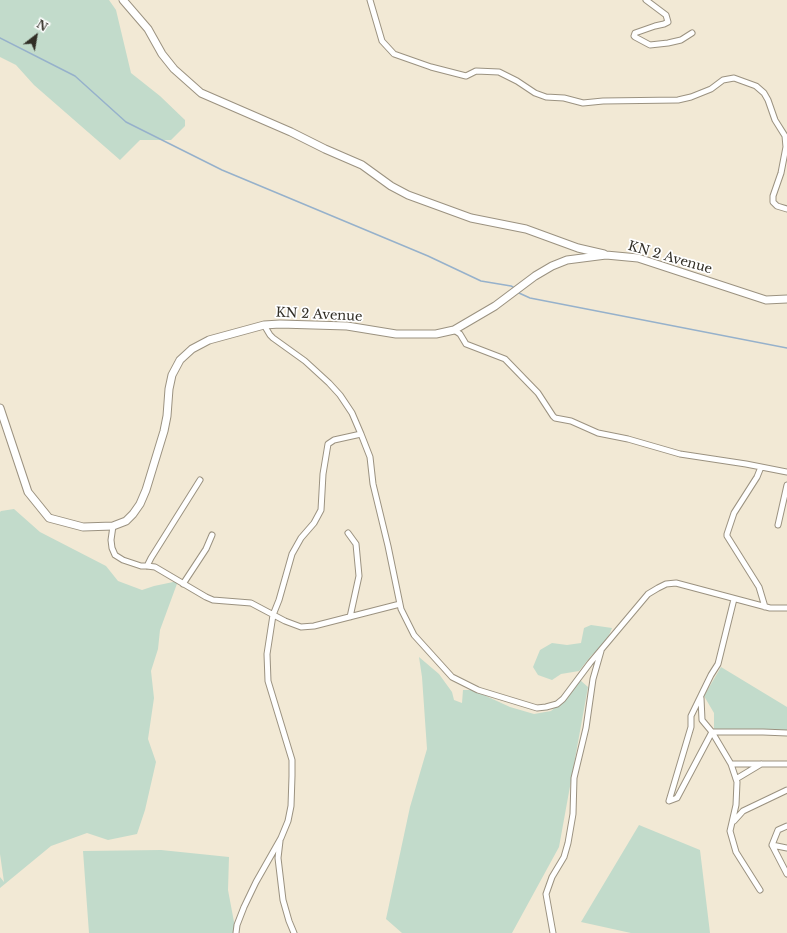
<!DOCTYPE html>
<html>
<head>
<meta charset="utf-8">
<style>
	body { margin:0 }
	#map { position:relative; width:787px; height:933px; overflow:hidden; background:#f2e9d5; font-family:"Libre Baskerville",serif }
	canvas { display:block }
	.north { position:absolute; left:16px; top:16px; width:40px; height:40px; -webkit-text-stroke:3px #fff; paint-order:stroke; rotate:31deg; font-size:11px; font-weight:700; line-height:16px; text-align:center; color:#312e26 }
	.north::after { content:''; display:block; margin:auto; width:14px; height:18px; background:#312e26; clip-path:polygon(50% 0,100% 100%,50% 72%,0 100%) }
</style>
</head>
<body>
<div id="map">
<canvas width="787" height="933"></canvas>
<div class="north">N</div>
</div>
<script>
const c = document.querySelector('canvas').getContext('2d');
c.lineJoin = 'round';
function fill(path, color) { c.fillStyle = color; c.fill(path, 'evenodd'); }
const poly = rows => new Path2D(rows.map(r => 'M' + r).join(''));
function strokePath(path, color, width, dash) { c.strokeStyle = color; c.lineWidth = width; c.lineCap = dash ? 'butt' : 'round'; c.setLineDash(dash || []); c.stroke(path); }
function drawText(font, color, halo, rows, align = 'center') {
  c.font = font + ' "Libre Baskerville",serif'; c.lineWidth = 3.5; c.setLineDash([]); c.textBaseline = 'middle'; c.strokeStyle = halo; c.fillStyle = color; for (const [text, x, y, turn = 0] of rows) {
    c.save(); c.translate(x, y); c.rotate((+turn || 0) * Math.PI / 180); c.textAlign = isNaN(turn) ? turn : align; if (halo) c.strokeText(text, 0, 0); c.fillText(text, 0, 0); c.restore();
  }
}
fill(poly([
	[0,0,109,0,116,10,131,73,160,96,185,120,185,126,171,140,140,140,120,160,34,85,16,65,0,57],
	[14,509,40,532,106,566,118,581,142,590,154,586,178,581,160,630,158,649,151,671,154,698,148,739,156,762,145,810,137,834,108,840,87,833,51,846,0,888,0,877,4,882,0,854,0,512,1,511],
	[591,625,612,628,607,640,591,656,579,671,561,674,552,680,538,675,533,667,540,650,552,643,567,645,581,643,584,628],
	[419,657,439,674,452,692,454,700,462,703,463,690,473,690,510,707,534,714,551,711,569,695,580,680,588,687,559,847,512,933,402,933,386,919,410,807,427,749,422,677],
	[721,667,787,707,787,731,714,729,714,713,704,696],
	[639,825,700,850,710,933,631,933,581,922],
	[161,850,229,857,228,890,234,922,234,933,89,933,83,851]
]), '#c2dbcb');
strokePath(poly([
	[0,38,75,76,126,122,222,170,428,256,481,281,511,286,513,287],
	[519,293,530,298,787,348]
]), '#96b1cb', 1.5);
const minor = poly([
	[370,0,382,41,394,54,431,67,466,76,476,71,499,72,517,81,535,93,546,97,564,98,583,103,603,101,678,100,691,97,711,89,723,80,734,78,756,86,764,93,768,100,775,120,785,136,786,147,781,173,773,196,773,202,777,206,787,209],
	[646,0,666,15,668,22,664,24,655,26,635,33,634,36,635,37,650,45,668,43,681,40,692,33],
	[264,325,270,335,273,338,305,361,329,383,340,395,352,413,361,434,370,457,373,484,388,546,401,609,414,635,452,677,478,690,537,708,546,707,557,704,563,699,590,663,648,594,658,588,666,584,676,583,770,608,787,608],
	[454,330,460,334,466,344,505,359,538,393,553,416,555,418,571,421,598,433,628,439,680,454,746,464,787,472],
	[761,467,757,477,734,513,727,534,727,536,759,587,765,607],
	[778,525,787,485],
	[113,526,111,540,112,548,115,555,123,560,141,566,147,566,155,567,206,597,213,600,251,603,285,621,301,627,314,626,400,604],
	[348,533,356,544,359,576,350,617],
	[147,566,151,558,200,480],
	[183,584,206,549,212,535],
	[734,599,718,664,711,675,691,716,691,727,669,801,677,798,712,732,763,732,787,733],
	[701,698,702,720,712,732,731,764,737,782,736,805,730,831,736,852,760,890],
	[731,764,787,764],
	[736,779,761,764],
	[734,821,743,811,787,790],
	[787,826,778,830,772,845,787,874],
	[280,841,278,858,283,900,289,921,294,933],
	[772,845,787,848],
	[236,933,237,925,244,907,256,882,281,838,288,821,291,806,292,776,292,760,268,681,267,654,273,615,279,600,292,554,301,538,314,523,321,510,323,474,328,444,334,440,361,434],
	[553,933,546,894,552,877,564,857,568,843,573,814,574,778,586,728,593,679,601,651]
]);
const secondary = poly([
	[123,0,148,29,162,54,174,69,201,93,291,132,325,149,362,165,391,186,408,195,471,218,526,229,578,248,604,254],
	[0,408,28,492,49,518,83,527,113,526,126,521,133,514,140,504,146,490,164,431,167,416,169,389,172,375,180,360,192,349,209,340,264,325,280,324,347,326,396,334,436,334,454,330,495,306,535,276,552,266,567,260,606,255,638,258,766,300,787,299]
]);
strokePath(minor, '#9b9280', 7);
strokePath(secondary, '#9b9280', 9);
strokePath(minor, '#fff', 5);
strokePath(secondary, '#fff', 7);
drawText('13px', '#312e26', '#fff', [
	["KN 2 Avenue",670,258,16],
	["KN 2 Avenue",319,315,3]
]);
</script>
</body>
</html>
